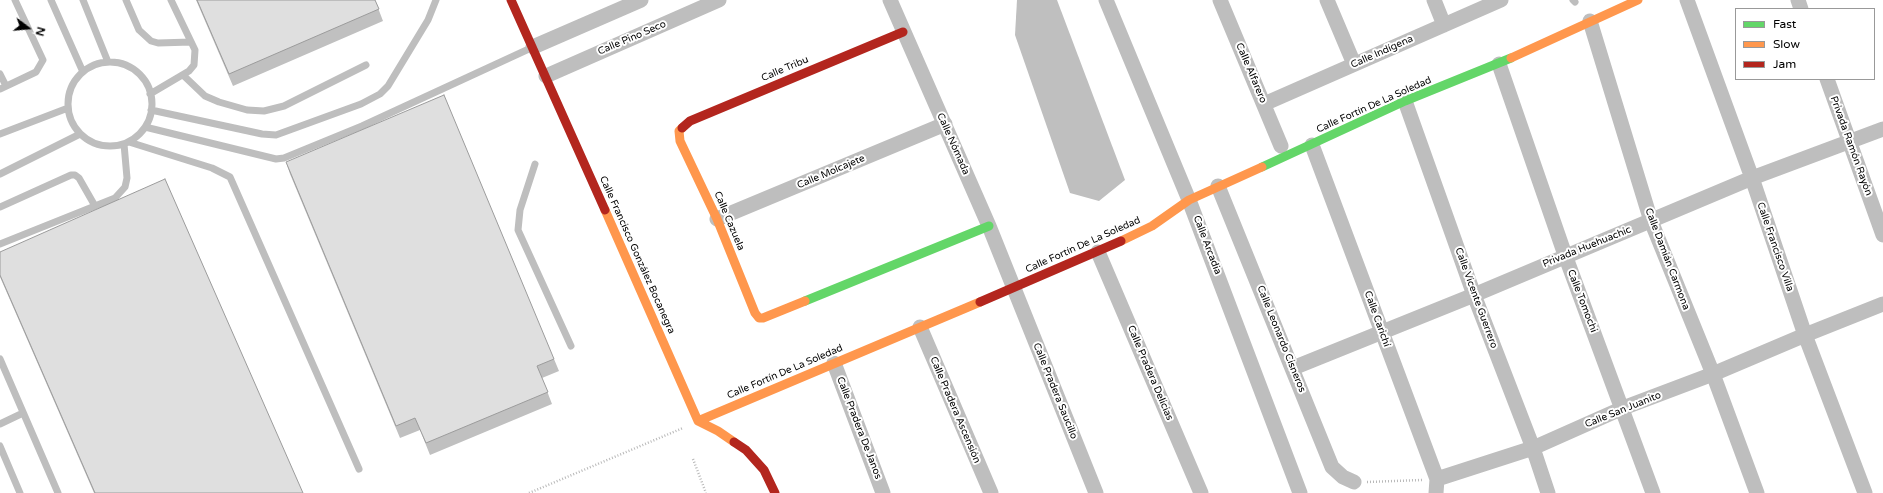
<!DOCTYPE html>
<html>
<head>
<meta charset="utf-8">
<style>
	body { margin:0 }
	#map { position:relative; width:1883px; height:493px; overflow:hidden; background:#fff; font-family:"Varela Round",sans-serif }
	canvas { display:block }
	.legend { position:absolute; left:1735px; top:8px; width:140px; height:72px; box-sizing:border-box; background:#fff; border:1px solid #999; margin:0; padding:5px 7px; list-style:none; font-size:12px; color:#000 }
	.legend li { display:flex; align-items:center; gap:8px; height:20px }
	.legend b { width:20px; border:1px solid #999 }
	.north { position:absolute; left:8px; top:8px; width:40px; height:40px; -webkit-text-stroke:3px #fff; paint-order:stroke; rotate:106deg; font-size:11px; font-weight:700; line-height:16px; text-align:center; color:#000 }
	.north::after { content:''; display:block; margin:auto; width:14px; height:18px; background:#000; clip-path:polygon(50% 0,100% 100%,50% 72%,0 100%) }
</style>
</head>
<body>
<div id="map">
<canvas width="1883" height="493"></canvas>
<ul class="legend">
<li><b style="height:5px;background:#63d668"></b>Fast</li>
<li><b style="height:5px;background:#ff974d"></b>Slow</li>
<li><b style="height:5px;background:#b3261e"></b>Jam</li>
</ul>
<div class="north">N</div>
</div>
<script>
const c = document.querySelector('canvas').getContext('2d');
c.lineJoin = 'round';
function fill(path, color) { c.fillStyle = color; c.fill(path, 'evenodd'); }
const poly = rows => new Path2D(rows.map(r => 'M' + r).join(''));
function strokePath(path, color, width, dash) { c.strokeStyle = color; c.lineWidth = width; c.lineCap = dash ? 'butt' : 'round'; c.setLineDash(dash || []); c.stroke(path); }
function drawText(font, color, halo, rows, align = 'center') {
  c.font = font + ' "Varela Round",sans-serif'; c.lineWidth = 4; c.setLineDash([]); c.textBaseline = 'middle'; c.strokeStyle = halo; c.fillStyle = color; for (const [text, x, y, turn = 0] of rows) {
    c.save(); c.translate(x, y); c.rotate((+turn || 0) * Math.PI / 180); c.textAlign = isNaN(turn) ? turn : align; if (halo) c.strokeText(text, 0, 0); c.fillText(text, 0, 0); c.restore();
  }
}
fill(poly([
	[1017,0,1057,0,1125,180,1099,201,1070,193,1015,35]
]), '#bfbfbf');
strokePath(poly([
	[693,459,706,493],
	[1367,482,1422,480],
	[529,493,683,428]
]), '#b9b9b9', 2.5, [1, 2]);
strokePath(poly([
	[51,0,83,72],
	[83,0,108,62],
	[126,0,139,30,151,41,158,43,191,42],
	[1573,0,1575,2],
	'68 104a42 42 0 1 1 84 0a42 42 0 1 1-84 0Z',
	[0,74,6,86],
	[183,75,205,96,219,102,247,110,264,111,284,106,366,65],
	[0,89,36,72,43,60,15,0],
	[150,94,189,71,194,65,195,50,171,0],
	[151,110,262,134,276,135,361,104,380,94,388,86,428,20,436,0],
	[145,127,276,159,284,158,362,126,531,48],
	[0,134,68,108],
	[129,142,212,168,230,177,359,469],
	[535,164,520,210,518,230,571,346],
	[0,174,80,134],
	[0,207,71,175,75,175,79,178,95,206],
	[0,244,115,198,125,187,127,178,124,144],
	[0,359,58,493],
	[0,424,23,413],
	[0,446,20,493]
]), '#bebebe', 7);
strokePath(poly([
	[890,0,989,226,1096,493],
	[1106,0,1189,200,1300,493],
	[1220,0,1281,146],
	[1327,0,1354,64],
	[1434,0,1444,25],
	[1687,0,1752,178,1805,335,1865,493],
	[1798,0,1801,9],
	[1590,21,1651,221,1713,374,1757,493],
	[533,47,641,0],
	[1499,64,1565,255,1653,493],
	[546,76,719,0],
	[1827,79,1883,235],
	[1405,101,1474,295,1533,448,1548,493],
	[1264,104,1501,0],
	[1312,145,1437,479,1436,493],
	[1218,186,1332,467,1343,477,1354,482],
	[717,219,945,124],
	[1098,252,1201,493],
	[920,327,991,493],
	[834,363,883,493],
	[1293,368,1474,295,1752,178,1883,129],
	[1437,479,1533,448,1623,408,1713,374,1805,335,1883,304]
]), '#bebebe', 15);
strokePath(poly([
	[1262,167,1405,101,1511,58],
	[805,301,989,226]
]), '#63d668', 9);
strokePath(poly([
	[1511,58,1638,0],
	[682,128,679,131,680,141,717,219,755,313,759,318,763,318,805,301],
	[605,210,698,421,718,431,734,442],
	[1121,241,1152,226,1189,200,1262,167],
	[698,421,980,302]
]), '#ff974d', 9);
strokePath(poly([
	[511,0,605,210],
	[682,128,690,121,903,32],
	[980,302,1121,241],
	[734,442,746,450,764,470,775,493]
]), '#b3261e', 9);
fill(poly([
	[196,0,375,0,383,21,233,86],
	[286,162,554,359,559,371,542,378,552,404,430,455,420,430,400,438,290,174],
	[0,252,303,493,94,493,0,277]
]), '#c0c0c0');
const building = poly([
	[197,0,375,0,379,9,229,74,197,0],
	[444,95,554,359,537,366,548,392,426,443,415,418,396,426,286,162,444,95],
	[165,179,303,493,95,493,0,275,0,252,165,179]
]);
fill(building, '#dfdfdf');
strokePath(building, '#9c9c9c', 1);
drawText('10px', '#000', '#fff', [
	["Calle Pino Seco",632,38,-23],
	["Calle Indígena",1382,52,-24],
	["Calle Tribu",785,69,-23],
	["Calle Alfarero",1251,73,67],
	["Calle Fortín De La Soledad",1374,105,-24],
	["Calle Nómada",953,144,66],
	["Privada Ramón Rayón",1851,146,70],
	["Calle Molcajete",831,172,-23],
	["Calle Cazuela",729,221,67],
	["Calle Fortín De La Soledad",1083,245,-24],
	["Calle Arcadia",1207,245,69],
	["Privada Huehuachic",1587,247,-22],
	["Calle Francisco Villa",1775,247,71],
	["Calle Francisco González Bocanegra",637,255,66],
	["Calle Damián Carmona",1667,259,69],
	["Calle Vicente Guerrero",1476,298,70],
	["Calle Tomochi",1582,301,69],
	["Calle Carichí",1377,319,70],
	["Calle Leonardo Cisneros",1281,339,68],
	["Calle Fortín De La Soledad",785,372,-23],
	["Calle Pradera Delicias",1150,373,67],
	["Calle Pradera Saucillo",1055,391,68],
	["Calle Pradera Ascensión",955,410,67],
	["Calle San Juanito",1623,410,-22],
	["Calle Pradera De Janos",859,428,69]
]);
</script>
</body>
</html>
